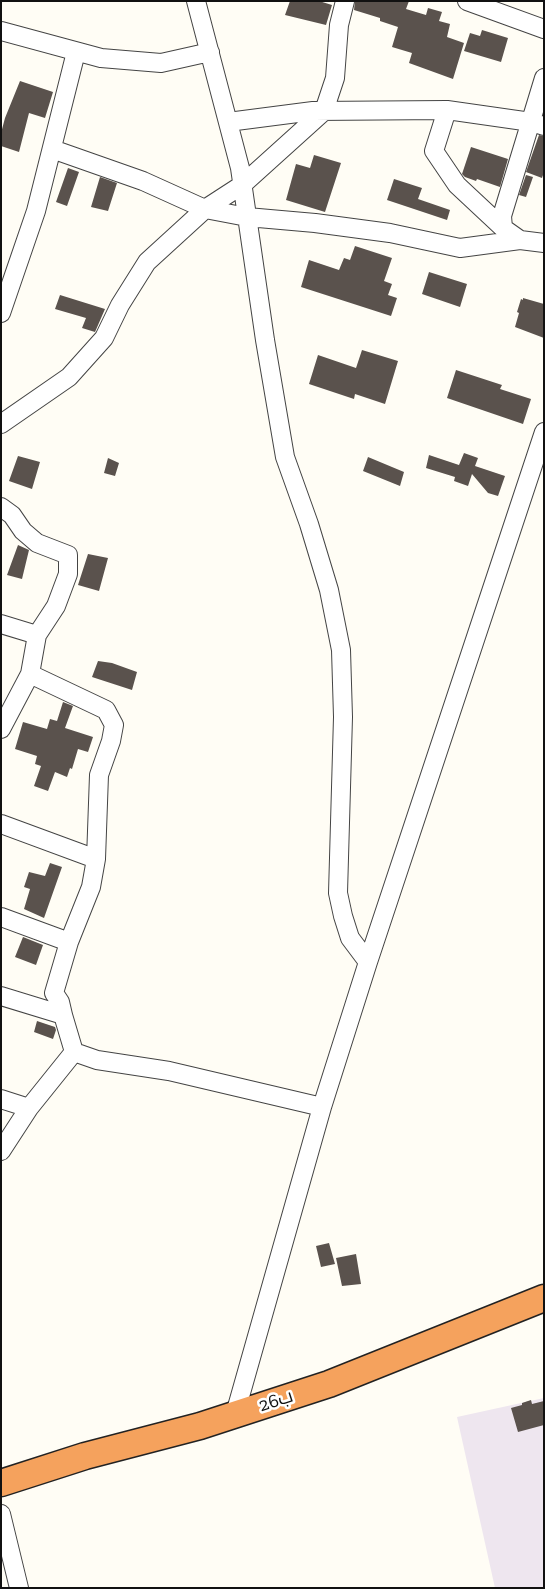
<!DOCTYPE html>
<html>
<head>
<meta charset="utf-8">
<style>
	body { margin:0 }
	#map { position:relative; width:545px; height:1589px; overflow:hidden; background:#fffdf5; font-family:"Zilla Slab",serif }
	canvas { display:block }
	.frame { position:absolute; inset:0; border:2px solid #111; pointer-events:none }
</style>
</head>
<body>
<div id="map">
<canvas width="545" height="1589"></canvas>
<div class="frame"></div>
</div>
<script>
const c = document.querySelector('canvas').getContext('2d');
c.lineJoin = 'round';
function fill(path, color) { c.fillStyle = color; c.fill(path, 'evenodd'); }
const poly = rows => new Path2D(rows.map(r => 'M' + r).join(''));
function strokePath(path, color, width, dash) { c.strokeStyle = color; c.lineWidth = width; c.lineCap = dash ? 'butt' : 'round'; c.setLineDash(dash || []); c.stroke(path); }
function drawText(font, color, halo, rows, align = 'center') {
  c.font = font + ' "Zilla Slab",Cairo,serif'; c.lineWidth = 5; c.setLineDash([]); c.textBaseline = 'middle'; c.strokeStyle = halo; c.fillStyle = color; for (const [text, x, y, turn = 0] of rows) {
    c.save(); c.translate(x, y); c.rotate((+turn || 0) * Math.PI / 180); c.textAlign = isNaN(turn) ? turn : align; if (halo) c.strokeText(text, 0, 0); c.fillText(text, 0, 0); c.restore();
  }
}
fill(poly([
	[544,1398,544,1588,495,1588,457,1417]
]), '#eee6ef');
fill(poly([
	[290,1,319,1,332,5,326,25,285,15],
	[355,1,409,1,406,9,426,15,428,8,442,12,439,21,450,24,447,37,464,43,453,79,409,63,412,53,392,47,398,27,380,21,380,18,354,10],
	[482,30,508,38,501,62,464,51,470,33,480,36],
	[20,81,53,92,45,118,29,113,19,152,1,146,1,133,5,118],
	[539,135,544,136,544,172,542,178,526,172],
	[471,147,508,159,500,187,477,179,476,181,465,177,462,174],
	[314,155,341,163,325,212,286,200,296,164,310,168],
	[68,168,79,172,67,206,56,202],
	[526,175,533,177,526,197,519,195],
	[100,177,117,183,108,211,91,207],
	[394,179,422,188,418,199,450,210,447,220,387,200],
	[355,246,392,258,384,281,392,284,388,295,397,298,391,316,301,287,309,260,339,270,344,258,350,260],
	[429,272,467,284,460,307,422,294],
	[60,295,105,309,95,332,82,328,86,318,55,309],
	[523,298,544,304,544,338,515,327,519,313,517,312,521,299,523,300],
	[362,350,398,361,385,404,355,394,354,399,309,384,318,355,356,368],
	[456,370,502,385,500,389,531,399,523,424,447,398],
	[464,453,478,458,475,466,505,476,498,496,488,493,472,474,468,486,454,481,455,477,426,468,429,455,459,465],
	[18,456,40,462,32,489,9,481],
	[368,457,404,472,400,486,363,471],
	[108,458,119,463,115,476,104,473],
	[18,545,29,550,22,579,7,575],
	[88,554,108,558,99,591,78,585],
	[98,661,112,663,137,672,132,690,92,677],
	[63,702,73,706,65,728,93,737,88,752,78,749,72,769,70,768,67,777,55,772,48,791,34,786,41,766,35,764,37,756,15,749,23,722,47,729,50,719,57,721],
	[50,863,62,867,44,918,24,909,30,889,24,887,29,872,45,876],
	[23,937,43,945,36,965,15,957],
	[37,1021,55,1027,56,1030,53,1039,34,1032],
	[329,1243,335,1264,321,1267,316,1246],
	[356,1254,361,1284,342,1286,336,1258],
	[531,1400,532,1404,544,1401,544,1425,518,1432,511,1408,522,1405,522,1403]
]), '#5a524d');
const minor = poly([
	[196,1,240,168,265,340,285,457,309,524,329,590,341,650,343,717,338,893,343,916,350,938,368,962],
	[467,1,544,29],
	[1,31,101,58,161,63,210,52],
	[544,78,502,216,503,228,520,240,544,243],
	[447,110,434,151,457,185,503,228],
	[228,122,313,111,447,110,531,122,544,126],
	[52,149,143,181,205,209,247,217,315,223,390,233,460,248,520,240],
	[1,313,36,211,76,52],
	[1,424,69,377,104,338,120,305,147,262,205,209,242,185,324,111,335,78,339,25,345,1],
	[1,507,12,515,23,531,37,543,68,555,68,574,56,606,37,635,30,674,1,729],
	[1,624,37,635],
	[30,674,106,710,114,725,111,741,99,775,96,859,91,887,69,942,54,993,60,1002,63,1015,74,1052],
	[1,824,96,859],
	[1,917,69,942],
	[1,996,63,1015],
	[1,1099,29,1108],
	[1,1151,29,1108,74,1052,97,1060,169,1071,322,1107],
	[235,1414,322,1107,368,962,544,432],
	[1,1514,19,1588]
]);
const highway = poly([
	[1,1483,85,1456,200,1426,329,1384,544,1298]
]);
strokePath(minor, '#444', 20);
strokePath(highway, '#222', 29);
strokePath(minor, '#fff', 18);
strokePath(highway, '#f5a25d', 26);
drawText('19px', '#111', '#fff', [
	["26ب",276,1401,-18]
]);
</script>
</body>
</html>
